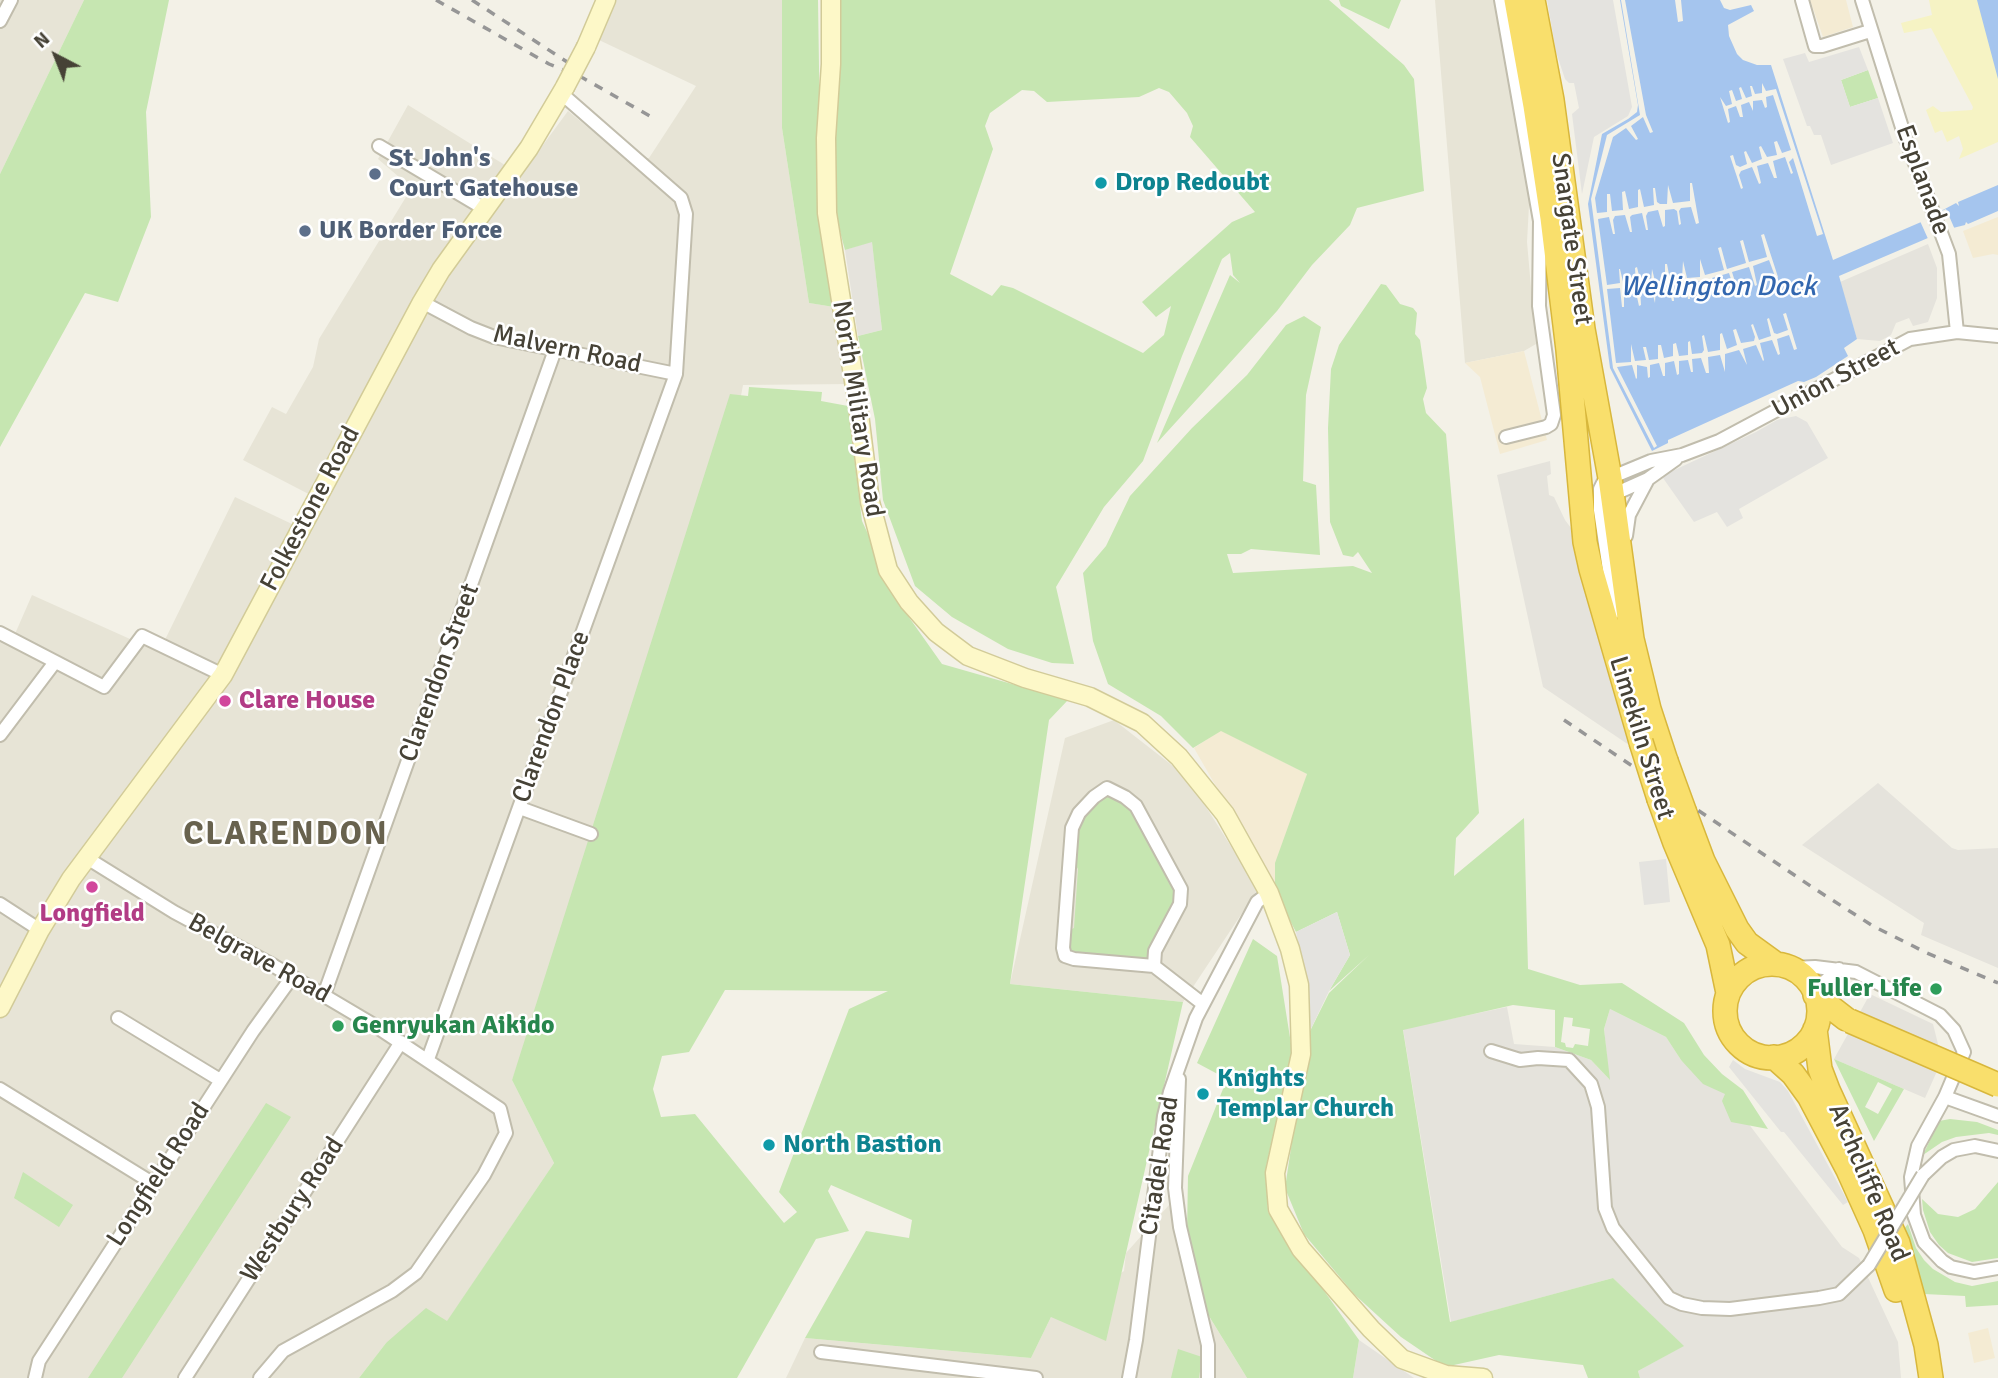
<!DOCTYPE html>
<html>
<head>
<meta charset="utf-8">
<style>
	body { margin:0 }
	#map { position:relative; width:1998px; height:1378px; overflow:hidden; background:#f3f1e7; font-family:Signika,sans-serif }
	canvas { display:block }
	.north { position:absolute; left:21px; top:21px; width:70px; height:70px; -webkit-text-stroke:5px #fff; paint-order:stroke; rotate:318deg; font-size:19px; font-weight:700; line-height:28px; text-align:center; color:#464236 }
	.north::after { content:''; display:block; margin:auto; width:24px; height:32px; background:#464236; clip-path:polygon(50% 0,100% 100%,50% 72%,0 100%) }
</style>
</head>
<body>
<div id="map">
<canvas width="1998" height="1378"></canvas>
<div class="north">N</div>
</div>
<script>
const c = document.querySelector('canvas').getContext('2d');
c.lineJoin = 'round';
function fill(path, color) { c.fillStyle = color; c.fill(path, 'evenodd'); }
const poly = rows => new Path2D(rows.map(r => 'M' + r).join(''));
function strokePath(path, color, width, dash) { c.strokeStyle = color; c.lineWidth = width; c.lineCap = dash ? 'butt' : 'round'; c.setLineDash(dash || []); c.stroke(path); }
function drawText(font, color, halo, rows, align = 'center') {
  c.font = font + ' Signika,sans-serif'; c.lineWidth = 5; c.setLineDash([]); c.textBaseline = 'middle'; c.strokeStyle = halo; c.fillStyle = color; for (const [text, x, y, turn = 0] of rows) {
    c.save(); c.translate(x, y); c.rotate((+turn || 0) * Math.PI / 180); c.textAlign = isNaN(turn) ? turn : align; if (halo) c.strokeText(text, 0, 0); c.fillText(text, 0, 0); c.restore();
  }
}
fill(poly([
	[0,0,84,0,0,174],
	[615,0,782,0,782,128,809,303,834,307,850,384,743,385,718,519,512,1080,554,1163,447,1322,386,1343,359,1378,0,1378,0,638,11,643,32,595,159,652,235,497,311,533,324,502,243,460,272,407,286,414,313,367,319,339,406,197,399,177,378,159,408,105,521,175,568,111,624,157,649,158,696,86,599,40],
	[1435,0,1495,0,1530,187,1527,242,1536,344,1524,351,1465,363],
	[1114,720,1187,777,1258,889,1183,1002,1010,984,1065,738],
	[1169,1205,1186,1279,1247,1378,786,1378,805,1338,1031,1358,1051,1317,1124,1271,1126,1253]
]), '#e7e4d6');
fill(poly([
	[1810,0,1846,0,1853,27,1823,37],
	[1998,217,1998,255,1993,254,1973,258,1963,231],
	[1524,351,1547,440,1500,454,1480,377,1465,363],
	[1221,730,1307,774,1275,889,1194,748],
	[1988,1328,1995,1358,1974,1363,1968,1333]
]), '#f4ebd3');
fill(poly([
	[872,241,882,330,858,336,845,250],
	[1928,244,1937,268,1937,298,1928,322,1913,326,1909,318,1896,323,1891,335,1880,341,1857,339,1840,282],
	[1550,461,1551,474,1547,476,1549,495,1554,497,1565,520,1574,532,1629,745,1543,687,1497,475],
	[1878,783,1952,848,1958,850,1998,848,1998,968,1921,935,1924,923,1802,845],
	[1870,994,1933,1024,1942,1060,1925,1098,1834,1059],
	[1507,1007,1514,1044,1555,1047,1591,1060,1609,1079,1604,1029,1610,1009,1666,1037,1681,1060,1726,1094,1842,1247,1859,1258,1898,1342,1901,1378,1640,1378,1638,1371,1683,1346,1613,1278,1451,1322,1403,1029],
	[1359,1340,1414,1378,1353,1378]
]), '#e5e3dc');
fill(poly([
	[84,0,169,0,146,112,151,217,118,302,85,293,0,447,0,174],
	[782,0,818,0,821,202,834,307,809,303,782,128],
	[840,0,1329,0,1404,65,1414,79,1424,191,1357,208,1350,225,1312,265,1277,311,1157,443,1230,275,1240,283,1233,275,1230,253,1222,259,1182,356,1143,461,1104,507,1056,587,1074,664,1052,663,1008,649,952,617,915,586,883,500,875,419,858,336,882,330,872,242,845,250,839,228,833,185,833,125],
	[1159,88,1169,92,1187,113,1193,126,1190,137,1255,212,1232,222,1142,302,1156,317,1171,306,1164,335,1143,353,1013,288,1001,285,992,296,950,274,993,149,985,126,990,113,1022,90,1034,91,1047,102,1139,97],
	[1339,0,1401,0,1389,29,1341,6],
	[1868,70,1878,98,1850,107,1841,80],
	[1381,284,1386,285,1400,304,1413,308,1417,313,1415,334,1420,340,1427,388,1423,399,1426,413,1446,434,1479,813,1456,838,1454,876,1524,818,1528,969,1580,985,1622,983,1684,1023,1704,1055,1722,1074,1743,1090,1768,1129,1731,1122,1722,1101,1725,1094,1703,1084,1681,1060,1666,1037,1610,1009,1604,1029,1610,1080,1591,1060,1555,1047,1555,1010,1513,1005,1403,1030,1450,1322,1613,1278,1684,1346,1638,1371,1640,1378,1588,1378,1583,1365,1499,1355,1445,1367,1401,1337,1354,1294,1304,1234,1285,1188,1308,1035,1329,993,1369,955,1329,991,1350,955,1337,912,1296,932,1275,892,1275,863,1307,774,1221,731,1193,748,1161,716,1108,684,1093,641,1083,573,1106,546,1130,496,1192,428,1247,375,1286,325,1304,316,1321,327,1306,395,1303,481,1316,485,1320,555,1251,549,1241,554,1227,554,1233,573,1353,566,1372,573,1358,552,1353,557,1343,555,1330,522,1328,428,1331,369,1339,345],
	[1564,1017,1573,1018,1572,1026,1590,1029,1588,1046,1575,1044,1573,1048,1566,1047,1565,1043,1561,1042],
	[749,387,822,392,821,401,848,406,862,521,901,606,942,664,1068,700,1049,720,1010,984,1183,1002,1106,1341,1051,1317,1031,1358,805,1338,866,1231,909,1238,912,1220,831,1185,828,1191,849,1231,816,1239,737,1378,359,1378,386,1343,426,1308,447,1321,554,1163,512,1080,730,394,748,396],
	[725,990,888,991,849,1009,779,1192,797,1212,784,1223,695,1114,661,1117,653,1089,662,1056,689,1052],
	[1107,795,1118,800,1131,810,1145,827,1143,834,1170,882,1180,889,1153,961,1078,956,1070,951,1067,945,1068,931,1074,928,1078,869,1074,862,1076,828,1082,815],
	[1253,939,1277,956,1292,1050,1266,1167,1268,1212,1359,1340,1353,1378,1247,1378,1204,1308,1187,1232,1188,1176,1227,1079,1197,1063],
	[1834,1059,1904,1089,1874,1141],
	[1878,1082,1892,1089,1878,1114,1865,1107],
	[266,1103,291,1117,122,1378,88,1378],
	[1950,1119,1977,1122,1998,1130,1998,1135,1989,1133,1956,1137,1942,1142,1923,1155,1939,1121],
	[23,1172,73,1205,59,1227,14,1198],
	[1998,1182,1998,1258,1972,1262,1948,1253,1939,1245,1930,1232,1923,1210,1922,1199,1938,1214,1958,1217,1975,1209],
	[1908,1224,1916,1248,1924,1260,1933,1269,1955,1282,1972,1286,1998,1281,1998,1305,1966,1307,1965,1296,1924,1294,1902,1231],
	[1178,1349,1202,1357,1199,1378,1171,1378]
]), '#c6e6b1');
fill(poly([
	[1929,0,1998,0,1998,142,1959,159,1963,149,1959,136,1947,142,1942,130,1935,133,1926,110,1933,106,1941,112,1972,110,1973,107,1931,28,1904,33,1901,23,1932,15]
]), '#f6f3c4');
fill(poly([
	[1547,0,1613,0,1632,107,1628,116,1594,137,1582,194,1572,114,1579,108,1574,83,1569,83,1565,79,1556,52],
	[1859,47,1868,70,1841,80,1850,107,1878,98,1893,143,1831,165,1821,135,1814,135,1810,126,1807,126,1783,59,1805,53,1809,62],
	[1796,416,1807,422,1828,458,1739,509,1743,518,1727,527,1717,512,1694,522,1663,478,1668,473,1756,432,1777,420],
	[1666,859,1670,902,1644,905,1639,862],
	[1337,912,1350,955,1329,991,1308,1035,1305,981,1296,932],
	[1733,1060,1745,1069,1780,1082,1788,1091,1848,1202,1843,1205,1784,1132,1781,1132,1729,1067]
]), '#e4e3df');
fill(poly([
	[1620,0,1675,0,1678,22,1683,21,1681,0,1720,0,1724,8,1730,10,1751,5,1754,11,1728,25,1729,36,1737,54,1743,60,1757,65,1771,65,1833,260,1942,213,1941,211,1956,203,1959,206,1958,202,1998,185,1998,211,1968,224,1966,222,1965,225,1949,229,1839,276,1857,339,1844,348,1848,356,1816,377,1804,382,1798,381,1668,440,1668,443,1652,451,1610,368,1588,204,1602,134,1628,119,1637,112,1638,105],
	[1977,0,1998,0,1998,79]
]), '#a5c5ee');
fill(poly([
	[1621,0,1625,0,1646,115,1653,132,1650,133,1643,117,1631,126,1638,139,1636,140,1626,128,1613,137,1595,198,1597,213,1607,212,1607,194,1610,194,1612,211,1623,210,1622,192,1625,191,1629,209,1638,207,1638,190,1640,189,1644,207,1654,205,1653,188,1655,188,1657,202,1660,204,1667,204,1668,185,1673,203,1690,201,1690,183,1692,183,1699,223,1696,224,1691,207,1681,208,1679,211,1681,224,1679,225,1677,211,1674,209,1665,210,1665,226,1663,227,1658,210,1648,212,1646,216,1648,230,1646,230,1642,213,1632,215,1630,217,1632,232,1630,232,1625,215,1615,216,1613,220,1615,234,1613,234,1609,217,1598,219,1607,285,1620,283,1619,269,1620,269,1624,286,1636,285,1635,268,1637,267,1641,284,1651,283,1652,269,1655,281,1665,281,1665,264,1667,264,1670,280,1682,279,1683,261,1687,278,1700,277,1700,259,1705,275,1724,270,1718,248,1721,247,1727,269,1746,263,1740,241,1743,240,1749,262,1767,257,1761,235,1764,234,1778,277,1776,279,1769,260,1753,266,1757,285,1755,286,1749,267,1732,272,1738,291,1735,291,1729,273,1712,278,1718,297,1715,297,1709,279,1705,280,1706,297,1704,297,1701,281,1689,282,1690,299,1688,299,1686,283,1673,284,1674,301,1672,301,1668,285,1656,286,1655,303,1651,287,1640,288,1641,305,1639,306,1635,288,1624,290,1624,307,1622,307,1620,288,1607,289,1616,363,1631,362,1631,344,1635,361,1646,360,1643,347,1646,347,1649,360,1658,359,1658,345,1661,345,1664,358,1673,356,1673,344,1676,343,1679,356,1688,355,1688,342,1690,341,1692,354,1702,353,1704,350,1702,336,1704,335,1708,352,1720,350,1720,334,1722,333,1727,349,1737,345,1733,330,1736,329,1741,343,1754,341,1755,337,1751,325,1753,324,1759,340,1771,336,1767,319,1769,318,1774,333,1777,334,1788,330,1783,314,1786,313,1797,349,1794,350,1789,335,1777,339,1780,354,1778,355,1772,340,1760,343,1764,360,1763,361,1756,345,1743,349,1747,365,1739,350,1725,354,1725,372,1720,355,1708,357,1709,373,1706,373,1701,358,1692,359,1693,372,1691,372,1688,360,1679,361,1679,374,1677,375,1674,361,1665,363,1665,376,1663,376,1659,363,1650,365,1650,377,1648,378,1647,367,1637,365,1637,378,1636,379,1632,365,1617,367,1657,446,1654,448,1613,368,1591,199,1607,135,1640,115],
	[1762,83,1766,91,1776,89,1823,234,1817,236,1793,158,1789,162,1793,173,1791,174,1785,157,1773,161,1777,178,1774,178,1768,163,1757,166,1761,183,1759,184,1752,167,1741,171,1739,175,1743,188,1741,189,1730,156,1733,155,1736,165,1740,167,1747,164,1744,152,1746,151,1752,163,1762,159,1759,147,1761,146,1767,157,1777,155,1774,142,1777,141,1782,153,1791,150,1773,95,1766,97,1767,107,1765,108,1762,100,1753,101,1753,111,1749,102,1741,105,1743,117,1740,117,1736,106,1728,109,1730,122,1728,123,1720,97,1726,106,1732,104,1729,91,1732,90,1736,101,1742,99,1739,88,1741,87,1746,98,1752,96,1750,86,1752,86,1755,94,1762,93],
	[1946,209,1956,232,1929,241,1920,221]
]), '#f3f1e7');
const street = poly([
	[1501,0,1540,221,1539,306,1554,415,1551,424,1546,427,1506,437],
	[1802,0,1815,46,1822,46,1870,31],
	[1862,0,1905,137,1949,254,1957,332],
	[0,21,11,0],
	[379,146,485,209],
	[422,302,471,328,494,337,676,374],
	[1610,496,1648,479,1676,459],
	[1626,536,1629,515,1648,479],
	[1612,615,1611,583,1600,510,1600,489,1603,483,1610,478,1651,461,1682,455,1719,441,1910,339,1957,332,1998,336],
	[0,633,104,687,142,636,223,675],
	[0,735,55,662],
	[520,808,591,834],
	[87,858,174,912,269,963,377,1027,500,1109,506,1133,484,1175,416,1273,392,1291,283,1351,260,1378],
	[0,904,40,930],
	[1154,966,1155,951,1180,904,1181,889,1136,806,1125,797,1107,788,1094,797,1079,813,1072,828,1063,948,1065,956,1074,959,1154,966,1203,1004],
	[1791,968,1815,967,1856,972,1940,1015,1954,1030,1964,1052,1945,1097,1918,1146,1911,1177,1914,1215,1924,1242,1942,1261,1951,1267,1974,1272,1998,1268],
	[1814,991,1839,969],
	[324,995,555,350],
	[118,1018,220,1080],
	[1491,1051,1520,1060,1538,1058,1569,1060,1591,1084,1598,1107,1605,1208,1613,1228,1669,1298,1682,1304,1702,1308,1730,1309,1819,1298,1839,1294,1869,1265],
	[428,1059,676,374,686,214,681,198,562,94],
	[1179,1079,1175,1188,1180,1227,1208,1345,1208,1378],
	[0,1089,154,1184],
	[1945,1097,1998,1116],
	[1923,1175,1942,1157,1954,1150,1975,1146,1998,1151],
	[821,1352,1036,1378],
	[35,1378,39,1361,253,1031,292,977],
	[185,1378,401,1042],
	[1129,1378,1136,1340,1164,1116,1170,1092,1196,1018,1257,902,1269,893]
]);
const secondary = poly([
	[831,0,831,64,826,138,827,213,858,406,870,502,888,570,909,602,936,632,968,656,1025,678,1090,697,1142,723,1179,757,1225,814,1269,893,1290,949,1299,985,1301,1054,1275,1173,1278,1209,1301,1249,1371,1329,1402,1359,1446,1375,1483,1378],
	[586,47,606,0],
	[0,1008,40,930,71,879,223,675,422,302,441,270,529,148,565,87]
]);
const highway = poly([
	[1516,0,1535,106,1552,218,1568,350,1585,542,1591,569,1641,742],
	[1533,0,1552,100,1583,329,1610,478,1632,639,1649,709,1666,761],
	[1659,799,1675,843,1718,945,1728,993],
	[1685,813,1703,861,1737,929,1747,943,1776,964],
	'1725 1011a47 47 0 1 1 94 0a47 47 0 1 1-94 0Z',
	[1815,995,1846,1019],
	[1815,1029,1820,1069,1828,1090,1898,1243,1926,1345,1931,1378],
	[1774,1057,1793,1074,1809,1096,1848,1170,1875,1230,1896,1290]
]);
strokePath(street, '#c1bdad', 16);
strokePath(secondary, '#d2cb98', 21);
strokePath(highway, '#d8b73c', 26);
strokePath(street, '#fff', 12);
strokePath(secondary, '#fdf8c8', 18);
strokePath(highway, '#f9df6c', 23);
strokePath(poly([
	[436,0,549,64,583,78,655,119],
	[472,0,578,69],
	[1564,720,1815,889,1873,926,1927,953,1998,983]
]), '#969696', 3.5, [9, 9]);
const streetBridge = poly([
	[1869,1265,1923,1175]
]);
const secondaryBridge = poly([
	[565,87,586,47]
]);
const highwayBridge = poly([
	[1641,742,1659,799],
	[1666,761,1685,813],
	[1850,1021,1998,1085]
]);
strokePath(streetBridge, '#c1bdad', 16, []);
strokePath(secondaryBridge, '#d2cb98', 21, []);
strokePath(highwayBridge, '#d8b73c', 26, []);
strokePath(streetBridge, '#fff', 12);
strokePath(secondaryBridge, '#fdf8c8', 18);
strokePath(highwayBridge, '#f9df6c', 23);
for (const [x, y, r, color] of [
	[375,174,7,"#5c6f8a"],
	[1101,183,7,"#0f9aa8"],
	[305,231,7,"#5c6f8a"],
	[225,701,7,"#d1479c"],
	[92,887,7,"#d1479c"],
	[1936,989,7,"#2e9e5b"],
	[338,1026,7,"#2e9e5b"],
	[1203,1094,7,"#0f9aa8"],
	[769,1145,7,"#0f9aa8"]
]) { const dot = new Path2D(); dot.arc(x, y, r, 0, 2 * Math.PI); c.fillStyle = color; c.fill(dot); strokePath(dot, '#fff', 2.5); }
drawText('bold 26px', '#4e5e75', '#fff', [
	["St John's",389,159],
	["Court Gatehouse",389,189],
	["UK Border Force",319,231]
], 'left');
drawText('26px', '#464236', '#fff', [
	["Esplanade",1922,180,70],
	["Snargate Street",1571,239,82],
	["Malvern Road",567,350,12],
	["Union Street",1836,379,-28],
	["North Military Road",857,409,81],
	["Folkestone Road",311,509,-62],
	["Clarendon Street",440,673,-70],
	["Clarendon Place",552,717,-70],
	["Limekiln Street",1641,738,73],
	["Belgrave Road",259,959,29],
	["Citadel Road",1160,1166,-81],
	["Longfield Road",159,1175,-57],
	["Archcliffe Road",1868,1183,67],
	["Westbury Road",293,1210,-57]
]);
drawText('bold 26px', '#0d838f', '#fff', [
	["Drop Redoubt",1115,183],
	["Knights",1217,1079],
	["Templar Church",1217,1109],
	["North Bastion",783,1145]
], 'left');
drawText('bold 26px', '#b23c85', '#fff', [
	["Clare House",239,701],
	["Longfield",92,914,"center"]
], 'left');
drawText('bold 26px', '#27864d', '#fff', [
	["Fuller Life",1922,989],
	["Genryukan Aikido",352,1026,"left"]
], 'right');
drawText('italic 28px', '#3367af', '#fff', [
	["Wellington Dock",1718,288]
]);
c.letterSpacing = '2px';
drawText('bold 33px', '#68624e', '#fff', [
	["CLARENDON",286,835]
]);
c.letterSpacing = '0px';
</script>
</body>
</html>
